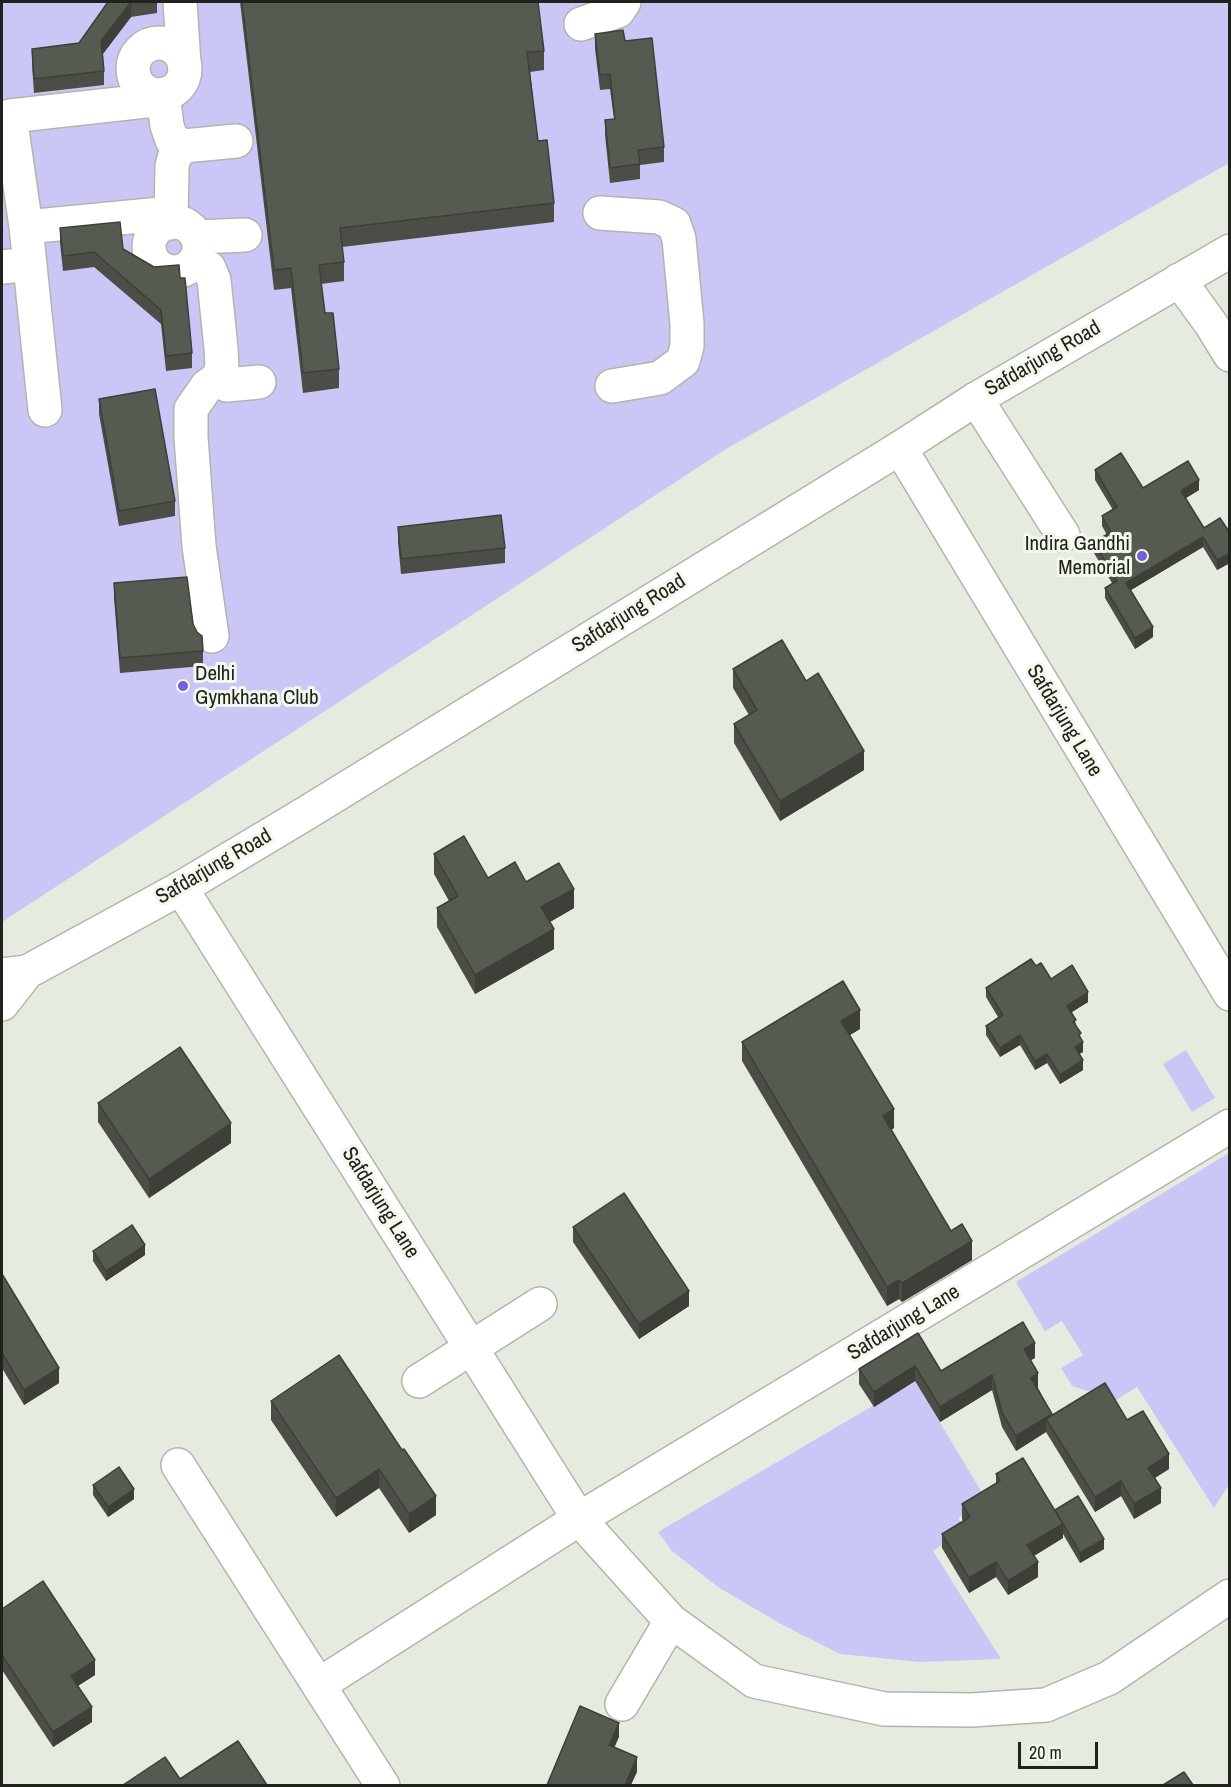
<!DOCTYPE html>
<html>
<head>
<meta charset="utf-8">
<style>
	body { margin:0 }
	#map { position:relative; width:1231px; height:1787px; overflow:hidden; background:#e6ebdf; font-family:"Archivo Narrow",sans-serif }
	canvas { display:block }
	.frame { position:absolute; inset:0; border:3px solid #20221e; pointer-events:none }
	.scale { position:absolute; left:1018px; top:1742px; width:80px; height:27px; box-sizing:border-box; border:3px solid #20221e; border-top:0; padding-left:8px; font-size:18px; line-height:21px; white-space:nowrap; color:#20221e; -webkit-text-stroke:4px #f3f8ec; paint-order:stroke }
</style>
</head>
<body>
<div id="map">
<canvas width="1231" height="1787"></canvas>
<div class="frame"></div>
<div class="scale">20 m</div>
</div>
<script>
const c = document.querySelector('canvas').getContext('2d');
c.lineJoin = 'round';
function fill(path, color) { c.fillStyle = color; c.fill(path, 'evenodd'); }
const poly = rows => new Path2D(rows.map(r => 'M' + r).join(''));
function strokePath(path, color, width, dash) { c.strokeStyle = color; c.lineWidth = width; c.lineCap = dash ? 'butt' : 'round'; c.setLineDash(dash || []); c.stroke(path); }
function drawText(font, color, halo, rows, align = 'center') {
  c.font = font + ' "Archivo Narrow",sans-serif'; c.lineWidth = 6; c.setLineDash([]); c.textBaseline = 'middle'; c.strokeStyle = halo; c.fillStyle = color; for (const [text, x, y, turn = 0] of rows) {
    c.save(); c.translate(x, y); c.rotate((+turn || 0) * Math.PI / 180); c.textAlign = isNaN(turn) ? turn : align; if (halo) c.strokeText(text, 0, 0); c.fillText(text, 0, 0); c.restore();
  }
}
fill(poly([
	[2,2,1229,2,1229,163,726,449,2,922],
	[1186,1050,1215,1098,1192,1112,1163,1064],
	[1229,1153,1230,1483,1214,1508,1137,1387,1116,1400,1072,1386,1061,1368,1083,1355,1062,1321,1045,1331,1016,1282],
	[915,1381,987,1501,958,1518,965,1530,933,1551,1001,1659,920,1662,840,1654,781,1624,718,1587,672,1551,658,1532]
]), '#cac7f6');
const minor = poly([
	[180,2,184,64],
	[581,24,618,11,624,2],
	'133 69a26 26 0 1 1 52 0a26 26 0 1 1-52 0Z',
	[163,94,167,126,172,140,184,146,236,141],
	[164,99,10,116,26,227,171,213],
	[600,213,659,217,674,224,679,239,687,324,687,346,683,361,660,378,612,386],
	'149 247a25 25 0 1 1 50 0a25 25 0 1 1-50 0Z',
	[171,223,172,166,175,155,184,146],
	[26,227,45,410],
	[197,237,245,235],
	[195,260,209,268,214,280,221,348,222,369,217,379,207,386,191,409,191,437,199,546,212,636],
	[2,267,30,264],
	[1179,280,1211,324,1230,355],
	[217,379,227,385,259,382],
	[976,399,1063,535],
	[900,448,1230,994],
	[181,888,579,1519,671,1621,754,1681,884,1709,972,1710,1046,1705,1109,1678,1230,1596],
	[419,1381,540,1304],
	[178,1465,383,1786],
	[320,1684,579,1519,1230,1126],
	[622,1704,671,1621]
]);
const major = poly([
	[2,975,27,972,181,888,303,815,900,448,976,399,1230,251],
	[2,1004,27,972]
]);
strokePath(minor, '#b1b6ab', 36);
strokePath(major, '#b1b6ab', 36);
strokePath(minor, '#fff', 33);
strokePath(major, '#fff', 33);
fill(poly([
	[108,2,157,2,157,13,131,17,103,54,104,71,104,85,34,93,32,64,32,49,79,43],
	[240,2,538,2,544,51,544,70,530,72,538,141,554,203,554,222,342,247,344,262,344,281,321,284,325,313,339,369,339,388,303,393,291,288,274,290],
	[595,34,625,41,664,147,664,162,640,165,640,179,610,183,605,135,605,120,614,119,610,89,600,90,595,49],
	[60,228,123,249,154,267,180,278,192,353,192,368,166,371,161,324,94,267,63,271,60,243],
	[99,399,175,501,175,516,119,526,99,414],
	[1095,470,1143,488,1199,490,1186,498,1204,528,1230,533,1230,563,1217,570,1203,547,1131,590,1153,637,1135,649,1105,598,1105,588,1112,583,1094,553,1094,542,1107,535,1102,526,1102,516,1113,510,1095,480],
	[398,527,505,548,505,563,401,574,398,542],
	[114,583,193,624,203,651,203,666,120,673,114,598],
	[733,669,806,681,864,770,780,821,734,743,734,724,749,715,733,688],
	[434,854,488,878,526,882,574,908,550,922,554,949,475,994,437,927,437,908,449,901,434,874],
	[1036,966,1051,979,1088,1002,1072,1012,1081,1039,1083,1052,1079,1054,1083,1070,1060,1084,1047,1063,1035,1070,1020,1045,1000,1057,986,1035,986,1026,998,1017,986,997,986,988],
	[860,1029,850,1035,894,1128,891,1130,951,1231,972,1260,902,1302,899,1299,887,1306,742,1061,742,1042],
	[98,1103,231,1143,149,1198,98,1122],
	[573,1227,689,1306,639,1339,573,1242],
	[93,1251,145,1255,106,1281,93,1261],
	[2,1274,59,1383,24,1405,2,1368],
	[918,1333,941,1371,1035,1358,1031,1360,1038,1388,1052,1415,1127,1420,1169,1469,1155,1478,1161,1503,1134,1519,1121,1496,1095,1512,1046,1432,1016,1451,1002,1427,992,1390,940,1422,915,1381,874,1407,859,1384,859,1369],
	[339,1355,436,1515,409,1533,379,1488,336,1517,271,1420,271,1401],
	[996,1474,1055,1511,1104,1549,1080,1563,1063,1534,1063,1538,1034,1556,1038,1577,1008,1595,996,1577,969,1593,942,1548,942,1534,963,1521,962,1519,962,1504,996,1483],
	[93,1485,134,1499,108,1517,93,1495],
	[2,1609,95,1675,78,1686,92,1722,53,1747,2,1670]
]), '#4a4e46');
fill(poly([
	[131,2,131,17,101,56,101,41],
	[1199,480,1199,490,1181,501,1181,491],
	[1203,537,1203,547,1126,593,1126,583],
	[1230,553,1230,563,1217,570,1217,560],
	[1153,627,1153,637,1135,649,1135,638],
	[864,751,864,770,780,821,780,801],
	[574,889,574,908,541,927,541,907],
	[554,929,554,949,475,994,475,975],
	[1088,992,1088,1002,1067,1015,1067,1006],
	[860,1010,860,1029,841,1040,841,1021],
	[1020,1035,1020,1045,1000,1057,1000,1048],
	[1083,1042,1083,1052,1075,1056,1075,1047],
	[1047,1054,1047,1063,1035,1070,1035,1061],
	[1083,1060,1083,1070,1060,1084,1060,1075],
	[894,1109,894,1128,883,1136,883,1116],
	[231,1123,231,1143,149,1198,149,1179],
	[972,1241,972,1260,902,1302,902,1283],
	[145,1245,145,1255,106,1281,106,1271],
	[899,1280,899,1299,887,1306,887,1287],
	[689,1291,689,1306,639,1339,639,1324],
	[1035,1343,1035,1358,1024,1364,1024,1349],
	[915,1366,915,1381,874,1407,874,1392],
	[59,1368,59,1383,24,1405,24,1390],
	[1038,1373,1038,1388,1031,1392,1031,1378],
	[992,1375,992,1390,940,1422,940,1407],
	[1052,1414,1052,1428,1046,1419,1046,1432,1016,1451,1016,1436],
	[1169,1454,1169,1469,1148,1482,1148,1468],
	[379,1469,379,1488,336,1517,336,1498],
	[1121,1481,1121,1496,1095,1512,1095,1497],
	[1161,1488,1161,1503,1134,1519,1134,1504],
	[134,1489,134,1499,108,1517,108,1507],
	[436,1496,436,1515,409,1533,409,1514],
	[1063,1524,1063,1538,1027,1560,1027,1545],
	[1104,1539,1104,1549,1080,1563,1080,1553],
	[996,1562,996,1577,969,1593,969,1578],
	[1038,1562,1038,1577,1008,1595,1008,1581],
	[95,1660,95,1675,71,1690,71,1676],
	[92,1707,92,1722,53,1747,53,1732],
	[619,1723,619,1737,609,1760,609,1745],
	[637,1757,637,1772,631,1785,625,1785]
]), '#3c4039');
const building = poly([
	[108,2,137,2,131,2,101,41,104,71,34,79,32,49,79,43,108,2],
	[242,2,538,2,544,51,527,52,538,141,547,140,554,203,340,228,344,262,319,265,325,313,333,313,339,369,303,373,291,268,274,270,242,2],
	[623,30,625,41,652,38,664,147,638,150,640,164,610,168,605,120,615,119,610,74,600,75,595,34,623,30],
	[120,222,123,249,154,267,179,265,180,278,185,278,192,353,166,356,161,310,94,252,63,256,60,228,120,222],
	[155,389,175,501,119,511,99,399,155,389],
	[1121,453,1143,488,1188,461,1199,480,1181,491,1204,528,1220,518,1230,533,1230,553,1217,560,1203,537,1126,583,1153,627,1135,638,1105,588,1117,581,1094,542,1111,532,1102,516,1117,507,1095,470,1121,453],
	[501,515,505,548,401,559,398,527,501,515],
	[187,577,193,624,197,632,202,636,203,651,120,658,114,583,187,577],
	[782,640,806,681,818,673,864,751,780,801,734,724,757,710,733,669,782,640],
	[464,836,488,878,515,862,526,882,559,863,574,889,541,907,554,929,475,975,437,908,458,896,434,854,464,836],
	[1031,959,1036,966,1041,963,1051,979,1072,965,1088,992,1067,1006,1076,1020,1073,1022,1081,1033,1079,1035,1083,1042,1075,1047,1083,1060,1060,1075,1047,1054,1035,1061,1020,1035,1000,1048,986,1026,1003,1015,986,988,1031,959],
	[843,981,860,1010,841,1021,894,1109,883,1116,951,1231,962,1224,972,1241,902,1283,899,1280,887,1287,742,1042,843,981],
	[180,1047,231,1123,149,1179,98,1103,180,1047],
	[624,1193,689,1291,639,1324,573,1227,624,1193],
	[132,1225,145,1245,106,1271,93,1251,132,1225],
	[2,1274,59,1368,24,1390,2,1353,2,1274],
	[1023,1322,1035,1343,1024,1349,1038,1373,1031,1378,1052,1414,1016,1436,1002,1413,992,1375,940,1407,915,1366,874,1392,859,1369,918,1333,941,1371,1023,1322],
	[339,1355,402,1450,404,1449,436,1496,409,1514,379,1469,336,1498,271,1401,339,1355],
	[1105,1383,1127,1420,1143,1411,1169,1454,1148,1468,1161,1488,1134,1504,1121,1481,1095,1497,1046,1419,1105,1383],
	[1023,1458,1063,1524,1027,1545,1038,1562,1008,1581,996,1562,969,1578,942,1534,970,1517,962,1504,1000,1481,996,1474,1023,1458],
	[119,1467,134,1489,108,1507,93,1485,119,1467],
	[1078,1496,1104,1539,1080,1553,1055,1510,1078,1496],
	[43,1581,95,1660,71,1676,92,1707,53,1732,2,1655,2,1609,43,1581],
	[580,1706,619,1723,609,1745,637,1757,625,1785,547,1785,580,1706],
	[238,1741,267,1785,123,1785,165,1757,180,1779,238,1741],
	[1184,1772,1193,1785,1163,1785,1184,1772]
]);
fill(building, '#565b51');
strokePath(building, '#3c4039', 1.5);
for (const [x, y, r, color] of [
	[1142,556,6,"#755fda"],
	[183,686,6,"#755fda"]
]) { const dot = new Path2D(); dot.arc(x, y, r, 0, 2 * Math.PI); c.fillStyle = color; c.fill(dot); strokePath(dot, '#f3f8ec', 2); }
drawText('21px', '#20221e', '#f3f8ec', [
	["Safdarjung Road",1043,359,-30],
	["Safdarjung Road",629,614,-32],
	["Safdarjung Lane",1064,721,59],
	["Safdarjung Road",214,867,-30],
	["Safdarjung Lane",380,1203,58],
	["Safdarjung Lane",904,1323,-31]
]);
drawText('21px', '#20221e', '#f3f8ec', [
	["Indira Gandhi",1130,544],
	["Memorial",1130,568],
	["Delhi",195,674,"left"],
	["Gymkhana Club",195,698,"left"]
], 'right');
</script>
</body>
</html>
